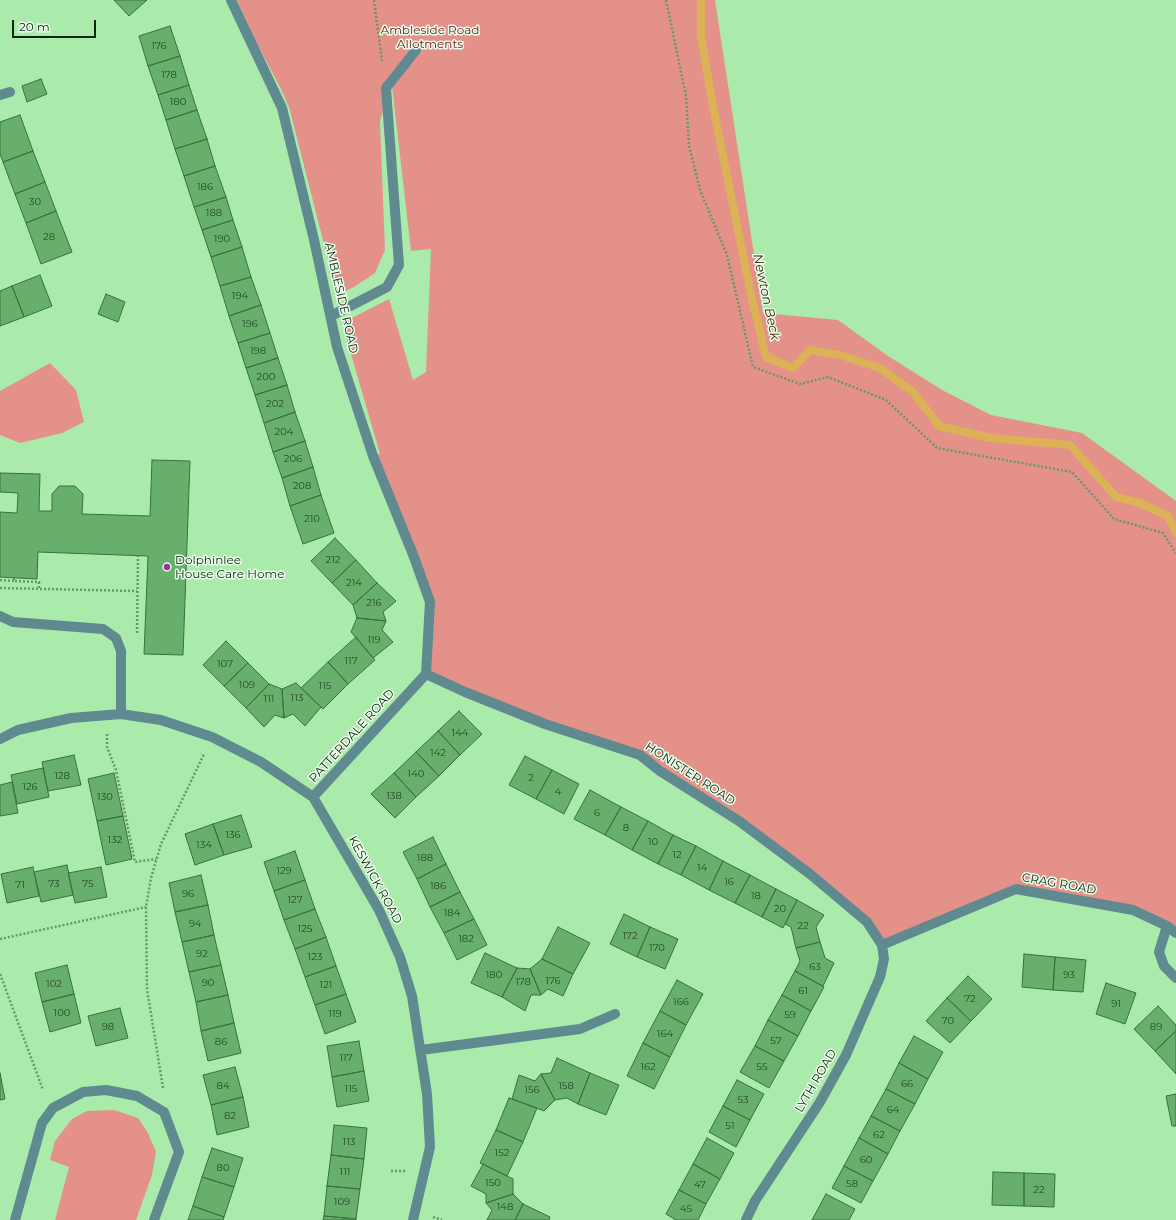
<!DOCTYPE html>
<html>
<head>
<meta charset="utf-8">
<style>
	body { margin:0 }
	#map { position:relative; width:1176px; height:1220px; overflow:hidden; background:#aaeaab; font-family:Montserrat,sans-serif }
	canvas { display:block }
	.scale { position:absolute; left:12px; top:20px; width:84px; height:18px; box-sizing:border-box; border:2px solid #0c250e; border-top:0; padding-left:5px; font-size:12px; line-height:14px; white-space:nowrap; color:#0c250e; -webkit-text-stroke:3px #ebfeeb; paint-order:stroke }
</style>
</head>
<body>
<div id="map">
<canvas width="1176" height="1220"></canvas>
<div class="scale">20 m</div>
</div>
<script>
const c = document.querySelector('canvas').getContext('2d');
c.lineJoin = 'round';
function fill(path, color) { c.fillStyle = color; c.fill(path, 'evenodd'); }
const poly = rows => new Path2D(rows.map(r => 'M' + r).join(''));
function strokePath(path, color, width, dash) { c.strokeStyle = color; c.lineWidth = width; c.lineCap = dash ? 'butt' : 'round'; c.setLineDash(dash || []); c.stroke(path); }
function drawText(font, color, halo, rows, align = 'center') {
  c.font = font + ' Montserrat,sans-serif'; c.lineWidth = 3; c.setLineDash([]); c.textBaseline = 'middle'; c.strokeStyle = halo; c.fillStyle = color; for (const [text, x, y, turn = 0] of rows) {
    c.save(); c.translate(x, y); c.rotate((+turn || 0) * Math.PI / 180); c.textAlign = isNaN(turn) ? turn : align; if (halo) c.strokeText(text, 0, 0); c.fillText(text, 0, 0); c.restore();
  }
}
fill(poly([
	[237,0,715,0,763,313,838,320,888,356,942,390,991,415,1082,433,1176,501,1176,933,1133,910,1016,889,882,945,867,922,810,874,640,755,426,674,430,602,373,456,380,454,342,323,389,299,413,380,426,372,431,249,411,251,391,77,380,122,385,250,375,273,354,287,337,295,289,107,280,87,255,40],
	[50,363,76,390,84,422,62,433,20,443,0,435,0,391],
	[114,1110,138,1118,148,1133,156,1152,152,1175,136,1220,55,1220,69,1167,50,1160,55,1141,72,1119,87,1111]
]), '#e4918a');
strokePath(poly([
	[701,0,701,36,713,107,752,299,766,357,793,368,810,350,840,355,880,368,913,392,939,426,991,438,1070,445,1116,497,1140,503,1168,516,1176,533]
]), '#dbb256', 8);
const building = poly([
	[114,0,147,0,129,16,114,0],
	[170,26,180,56,148,66,139,36,170,26],
	[180,56,189,85,158,95,148,66,180,56],
	[41,79,47,94,27,102,22,86,41,79],
	[189,85,197,110,166,120,158,95,189,85],
	[197,110,207,139,175,149,166,120,197,110],
	[20,115,33,151,3,162,0,154,0,122,20,115],
	[207,139,215,166,184,176,175,149,207,139],
	[33,151,45,182,15,194,3,162,33,151],
	[215,166,226,197,194,207,184,176,215,166],
	[45,182,56,211,26,223,15,194,45,182],
	[226,197,233,220,202,230,194,207,226,197],
	[56,211,72,252,41,264,26,223,56,211],
	[233,220,242,247,211,257,202,230,233,220],
	[242,247,251,277,220,286,211,257,242,247],
	[40,275,52,306,24,317,12,286,40,275],
	[251,277,261,305,229,316,220,286,251,277],
	[12,286,24,317,0,326,0,291,12,286],
	[106,294,125,302,118,322,98,314,106,294],
	[261,305,270,333,238,343,229,316,261,305],
	[270,333,278,358,246,368,238,343,270,333],
	[278,358,287,385,255,395,246,368,278,358],
	[287,385,295,412,264,423,255,395,287,385],
	[295,412,305,441,273,452,264,423,295,412],
	[305,441,313,467,282,478,273,452,305,441],
	[152,460,190,461,183,655,144,654,148,556,38,552,37,579,0,577,0,512,17,513,18,493,0,492,0,473,40,474,39,511,52,511,52,494,59,486,75,486,83,494,82,514,150,516,152,460],
	[313,467,321,495,290,506,282,478,313,467],
	[321,495,334,533,303,544,290,506,321,495],
	[335,538,356,560,332,583,311,561,335,538],
	[356,560,377,583,353,605,332,583,356,560],
	[377,583,396,601,383,612,386,621,357,618,353,605,377,583],
	[357,618,386,621,382,630,393,642,373,658,351,632,357,618],
	[356,637,375,660,348,684,328,662,356,637],
	[226,641,248,663,224,686,203,665,226,641],
	[328,662,348,684,323,709,301,688,328,662],
	[248,663,269,684,246,708,224,686,248,663],
	[296,683,321,707,305,726,293,714,284,718,282,689,296,683],
	[269,684,282,689,284,718,275,715,264,727,246,708,269,684],
	[459,711,482,734,460,755,438,731,459,711],
	[438,731,460,755,439,776,416,752,438,731],
	[416,752,439,776,416,797,394,773,416,752],
	[74,755,81,785,48,791,42,762,74,755],
	[525,756,552,770,536,799,509,785,525,756],
	[43,768,49,797,17,804,11,775,43,768],
	[552,770,579,784,564,814,536,799,552,770],
	[114,773,123,816,97,821,88,779,114,773],
	[394,773,416,797,395,818,371,794,394,773],
	[12,782,18,813,0,816,0,785,12,782],
	[590,790,621,807,605,835,574,819,590,790],
	[621,807,648,821,632,850,605,835,621,807],
	[241,815,252,847,224,855,213,824,241,815],
	[123,816,132,859,106,865,97,821,123,816],
	[648,821,673,835,658,864,632,850,648,821],
	[213,824,224,855,195,865,185,834,213,824],
	[673,835,696,846,681,875,658,864,673,835],
	[433,837,446,864,417,879,403,852,433,837],
	[696,846,723,861,709,890,681,875,696,846],
	[295,851,305,880,274,891,264,862,295,851],
	[723,861,750,875,735,903,709,890,723,861],
	[446,864,460,892,430,907,417,879,446,864],
	[67,865,73,895,41,902,34,872,67,865],
	[33,867,39,896,7,903,1,874,33,867],
	[101,867,107,897,75,903,68,873,101,867],
	[201,875,208,905,175,912,169,883,201,875],
	[750,875,776,889,762,917,735,903,750,875],
	[305,880,315,909,284,920,274,891,305,880],
	[776,889,797,900,783,928,762,917,776,889],
	[460,892,474,919,444,933,430,907,460,892],
	[797,900,824,915,816,927,820,942,796,948,791,927,785,924,797,900],
	[208,905,214,935,182,942,175,912,208,905],
	[315,909,326,937,295,949,284,920,315,909],
	[624,914,650,927,637,957,610,944,624,914],
	[474,919,487,945,457,960,444,933,474,919],
	[558,927,590,943,573,974,542,959,558,927],
	[650,927,678,939,665,969,637,957,650,927],
	[214,935,221,965,189,972,182,942,214,935],
	[326,937,336,966,305,977,295,949,326,937],
	[820,942,825,958,834,963,823,986,795,971,800,961,796,948,820,942],
	[485,953,517,968,502,997,471,983,485,953],
	[1024,954,1055,957,1053,990,1022,987,1024,954],
	[1055,957,1086,960,1083,992,1053,990,1055,957],
	[542,959,573,974,563,996,548,989,541,995,530,969,542,959],
	[67,965,74,994,42,1002,35,973,67,965],
	[221,965,228,995,196,1002,189,972,221,965],
	[336,966,346,994,315,1005,305,977,336,966],
	[517,968,530,969,541,995,531,995,525,1011,502,997,517,968],
	[795,971,824,987,811,1011,782,995,795,971],
	[968,976,992,999,971,1021,947,998,968,976],
	[677,980,703,994,686,1025,660,1011,677,980],
	[1106,983,1136,993,1125,1024,1096,1014,1106,983],
	[74,994,81,1023,50,1032,42,1002,74,994],
	[346,994,356,1022,325,1034,315,1005,346,994],
	[228,995,234,1023,201,1031,196,1002,228,995],
	[782,995,811,1011,798,1036,768,1020,782,995],
	[947,998,971,1021,950,1043,926,1021,947,998],
	[1158,1006,1176,1025,1176,1031,1155,1051,1134,1029,1158,1006],
	[120,1008,128,1038,96,1046,88,1016,120,1008],
	[660,1011,686,1025,670,1057,643,1043,660,1011],
	[768,1020,798,1036,784,1061,755,1046,768,1020],
	[234,1023,241,1053,208,1061,201,1031,234,1023],
	[1176,1031,1176,1074,1155,1051,1176,1031],
	[914,1036,943,1052,928,1079,899,1063,914,1036],
	[359,1041,364,1071,332,1077,327,1046,359,1041],
	[643,1043,670,1057,654,1089,627,1076,643,1043],
	[755,1046,784,1061,769,1088,740,1072,755,1046],
	[557,1058,590,1073,578,1104,567,1098,555,1100,541,1074,551,1073,557,1058],
	[899,1063,928,1079,915,1104,886,1089,899,1063],
	[235,1067,243,1097,211,1105,203,1075,235,1067],
	[364,1071,369,1101,337,1107,332,1077,364,1071],
	[0,1073,5,1099,0,1100,0,1073],
	[590,1073,619,1085,606,1115,578,1104,590,1073],
	[541,1074,555,1100,544,1111,512,1099,519,1075,535,1081,541,1074],
	[737,1080,764,1094,750,1120,723,1106,737,1080],
	[886,1089,915,1104,900,1131,871,1116,886,1089],
	[1176,1094,1176,1126,1172,1126,1166,1096,1176,1094],
	[243,1097,249,1127,217,1135,211,1105,243,1097],
	[509,1098,537,1108,523,1142,496,1130,509,1098],
	[723,1106,750,1120,736,1147,709,1132,723,1106],
	[871,1116,900,1131,888,1154,859,1138,871,1116],
	[334,1125,367,1128,364,1159,331,1155,334,1125],
	[496,1130,523,1142,507,1176,480,1163,496,1130],
	[707,1138,734,1153,720,1179,693,1164,707,1138],
	[859,1138,888,1154,873,1181,844,1166,859,1138],
	[212,1148,243,1158,234,1187,202,1177,212,1148],
	[331,1155,364,1159,360,1189,327,1186,331,1155],
	[483,1164,513,1179,513,1194,486,1203,486,1194,471,1186,483,1164],
	[693,1164,720,1179,706,1204,679,1190,693,1164],
	[844,1166,873,1181,861,1203,832,1188,844,1166],
	[993,1172,1024,1173,1024,1206,992,1205,993,1172],
	[1024,1173,1055,1174,1054,1207,1024,1206,1024,1173],
	[202,1177,234,1187,224,1217,193,1206,202,1177],
	[327,1186,360,1189,356,1219,324,1216,327,1186],
	[679,1190,706,1204,698,1220,676,1220,666,1214,679,1190],
	[513,1194,523,1204,515,1220,487,1220,492,1210,486,1203,513,1194],
	[826,1194,855,1209,849,1220,812,1220,826,1194],
	[523,1204,550,1217,549,1220,515,1220,523,1204],
	[193,1206,224,1217,223,1220,188,1220,193,1206],
	[324,1216,356,1219,356,1220,323,1220,324,1216]
]);
fill(building, '#69af6c');
strokePath(building, '#36723a', 1);
strokePath(poly([
	[374,0,382,61],
	[666,0,686,96,689,146,700,190,727,255,753,367,800,384,828,377,886,400,937,448,1072,472,1114,519,1163,533,1176,553],
	[14,578,14,581,39,582,39,590],
	[0,580,14,581],
	[0,588,137,591],
	[137,633,138,556],
	[107,734,107,747,116,770,135,862,156,859],
	[0,939,146,907],
	[0,974,43,1090],
	[163,1088,147,989,146,907,151,878,161,844,204,754],
	[391,1171,405,1171],
	[433,1217,442,1220]
]), '#68986a', 2.5, [2, 2]);
strokePath(poly([
	[231,0,282,108,314,240,337,347,373,456,414,557,430,602,426,674,465,692,545,724,640,755,660,771,739,821,810,874,867,922,882,945,884,959,880,977,846,1055,820,1102,755,1201,746,1220],
	[0,95,10,92],
	[331,316,387,287,399,265,386,88,416,50],
	[0,616,13,622,103,629,116,638,121,651,121,714],
	[0,739,18,730,71,718,121,714,161,720,212,737,261,762,313,797,379,910,400,957,412,996,427,1094,430,1147,413,1220],
	[313,797,426,674],
	[1167,926,1159,952,1164,966,1176,978],
	[882,945,1016,889,1133,910,1167,926,1176,933],
	[421,1050,580,1029,615,1014],
	[15,1220,42,1123,53,1108,83,1092,106,1090,137,1096,164,1112,179,1152,154,1220]
]), '#5f8a8f', 10);
for (const [x, y, r, color] of [
	[167,567,4,"#96359d"]
]) { const dot = new Path2D(); dot.arc(x, y, r, 0, 2 * Math.PI); c.fillStyle = color; c.fill(dot); strokePath(dot, '#ebfeeb', 1.5); }
drawText('10px', '#234826', null, [
	["176",159,46],
	["178",169,75],
	["180",178,102],
	["186",205,187],
	["30",35,202],
	["188",214,213],
	["28",49,237],
	["190",222,239],
	["194",240,296],
	["196",250,324],
	["198",258,351],
	["200",266,377],
	["202",275,404],
	["204",284,432],
	["206",293,459],
	["208",302,486],
	["210",312,519],
	["212",333,560],
	["214",354,583],
	["216",374,603],
	["119",374,640],
	["117",351,661],
	["107",225,664],
	["109",247,685],
	["115",325,686],
	["113",297,698],
	["111",269,699],
	["144",460,733],
	["142",438,753],
	["140",416,774],
	["128",62,776],
	["2",531,778],
	["126",30,787],
	["4",558,792],
	["138",394,796],
	["130",105,797],
	["6",597,813],
	["8",626,828],
	["136",233,835],
	["132",115,840],
	["10",653,842],
	["134",204,845],
	["12",677,855],
	["188",425,858],
	["14",702,868],
	["129",284,871],
	["16",729,882],
	["73",54,884],
	["75",88,884],
	["71",20,885],
	["186",438,886],
	["96",188,894],
	["18",756,896],
	["127",295,900],
	["20",780,909],
	["184",452,913],
	["94",195,924],
	["22",803,926],
	["125",305,929],
	["172",630,936],
	["182",466,939],
	["170",657,948],
	["92",202,954],
	["123",315,957],
	["63",815,967],
	["180",494,975],
	["93",1069,975],
	["176",553,981],
	["178",523,982],
	["90",208,983],
	["102",54,984],
	["121",326,985],
	["61",803,991],
	["72",970,999],
	["166",681,1002],
	["91",1116,1004],
	["100",62,1013],
	["119",335,1014],
	["59",790,1015],
	["70",948,1021],
	["98",108,1027],
	["89",1156,1027],
	["164",665,1034],
	["57",776,1041],
	["86",221,1042],
	["117",346,1058],
	["162",648,1067],
	["55",762,1067],
	["66",907,1084],
	["84",223,1086],
	["158",566,1086],
	["115",351,1089],
	["156",532,1090],
	["53",743,1100],
	["64",893,1110],
	["82",230,1116],
	["51",730,1126],
	["62",879,1135],
	["113",349,1142],
	["152",502,1153],
	["60",866,1160],
	["80",223,1168],
	["111",345,1172],
	["150",493,1183],
	["58",852,1184],
	["47",700,1185],
	["22",1039,1190],
	["109",342,1202],
	["148",505,1207],
	["45",686,1209]
]);
drawText('12px', '#6c1517', '#ebfeeb', [
	["Ambleside Road",430,30],
	["Allotments",430,44]
]);
drawText('12px', '#0c250e', '#ebfeeb', [
	["AMBLESIDE ROAD",341,298,77],
	["PATTERDALE ROAD",352,736,-48],
	["HONISTER ROAD",690,774,33],
	["KESWICK ROAD",375,880,61],
	["CRAG ROAD",1059,884,10],
	["LYTH ROAD",816,1081,-60]
]);
drawText('12px', '#0c250e', '#ebfeeb', [
	["Dolphinlee",175,560],
	["House Care Home",175,574]
], 'left');
drawText('italic 13px', '#382700', '#ebfeeb', [
	["Newton Beck",766,297,78]
]);
</script>
</body>
</html>
